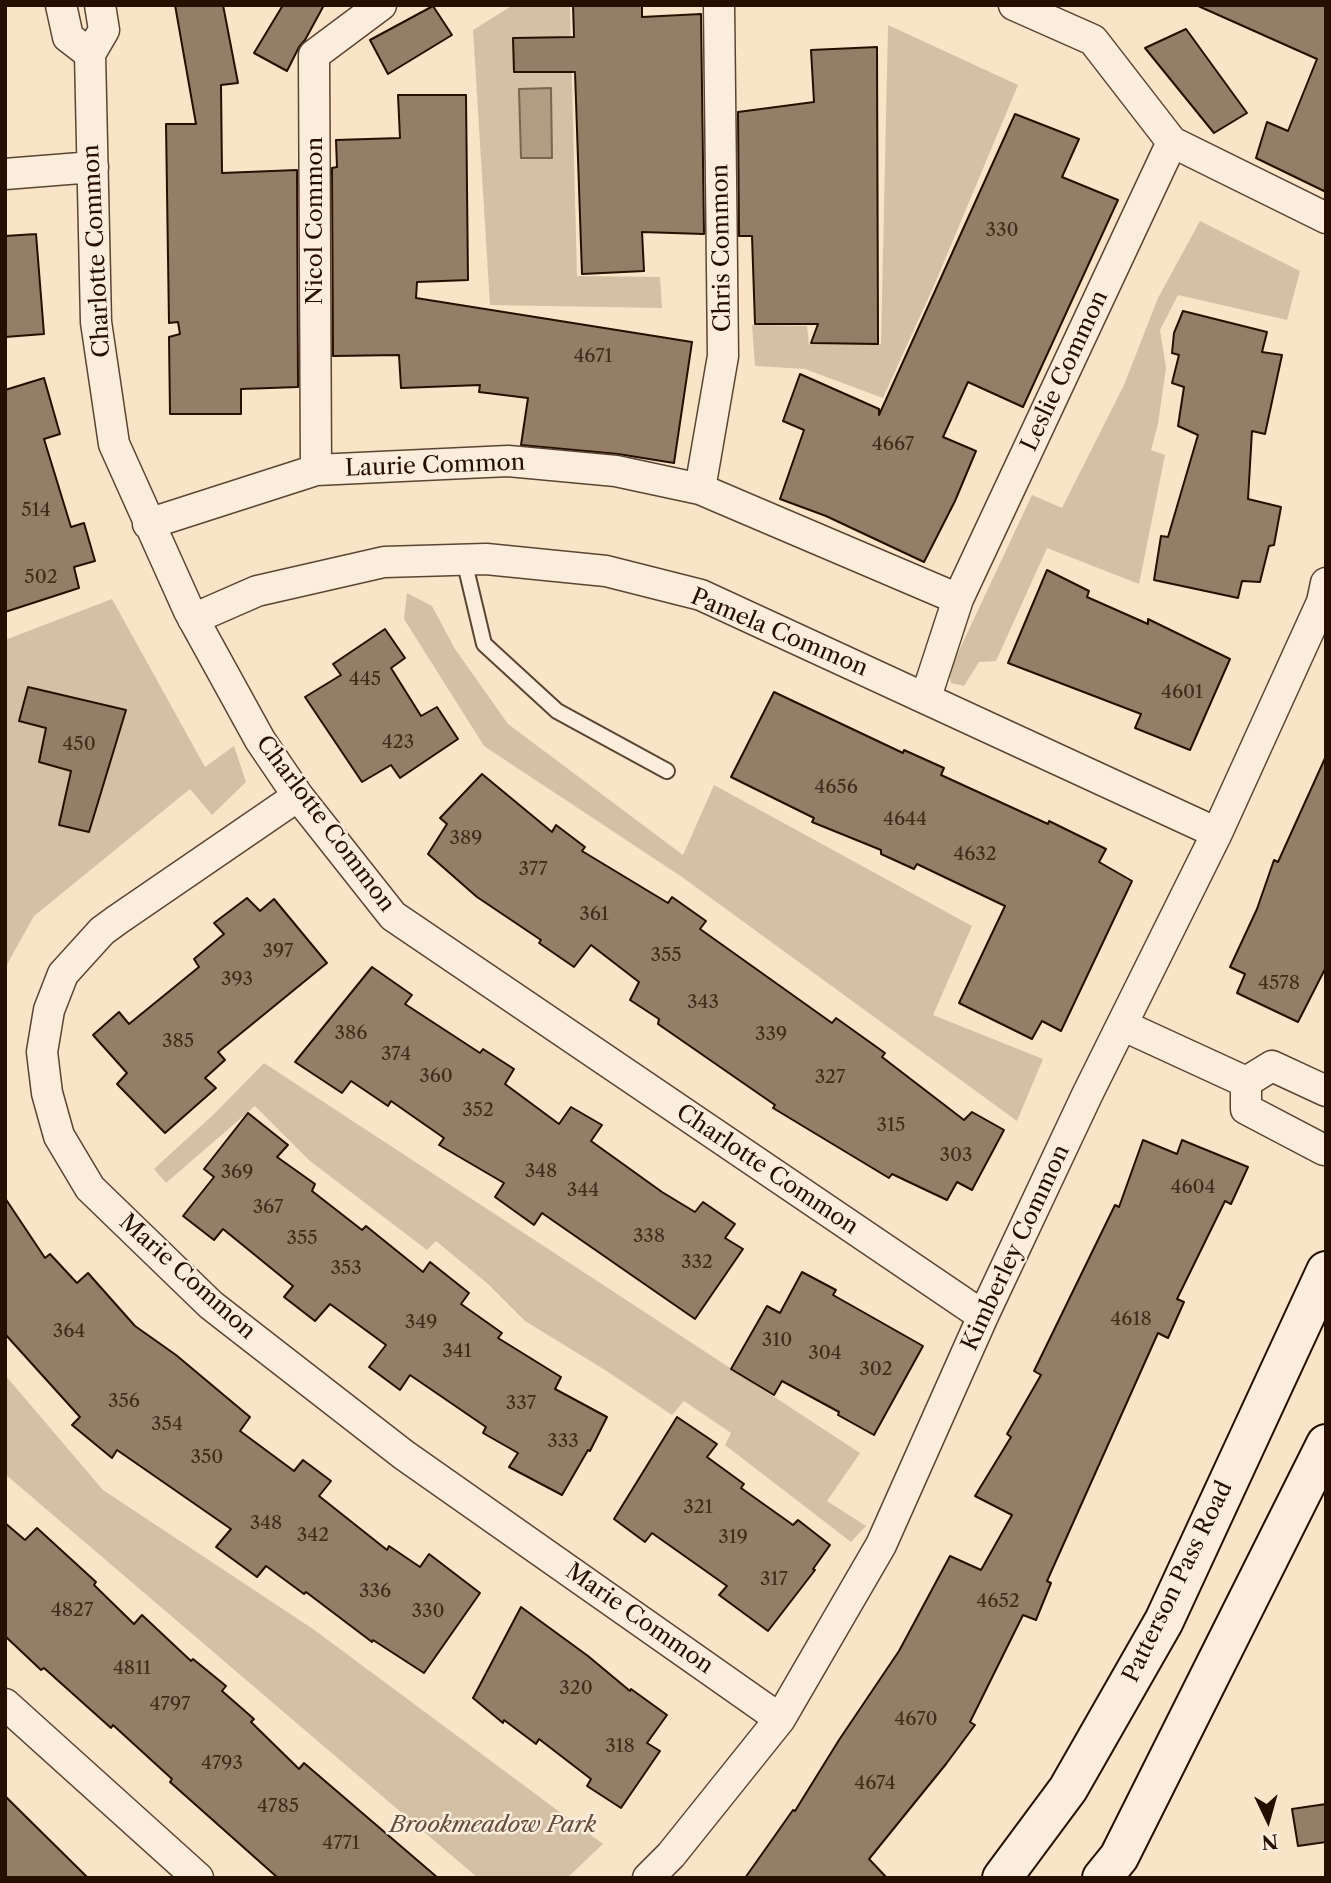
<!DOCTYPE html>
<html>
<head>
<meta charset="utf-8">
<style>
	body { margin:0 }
	#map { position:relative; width:1331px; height:1883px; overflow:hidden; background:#f9e4c7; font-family:"Libre Caslon Text",serif }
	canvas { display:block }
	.frame { position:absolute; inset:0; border:7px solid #270f00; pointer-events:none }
	.north { position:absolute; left:1233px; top:1785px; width:70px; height:70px; -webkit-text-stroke:5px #fbeddb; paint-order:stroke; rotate:175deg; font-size:19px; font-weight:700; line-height:28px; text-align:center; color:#270f00 }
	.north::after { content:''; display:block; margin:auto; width:24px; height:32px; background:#270f00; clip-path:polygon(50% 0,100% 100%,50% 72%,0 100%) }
</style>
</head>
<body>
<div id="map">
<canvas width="1331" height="1883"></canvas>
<div class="frame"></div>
<div class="north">N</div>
</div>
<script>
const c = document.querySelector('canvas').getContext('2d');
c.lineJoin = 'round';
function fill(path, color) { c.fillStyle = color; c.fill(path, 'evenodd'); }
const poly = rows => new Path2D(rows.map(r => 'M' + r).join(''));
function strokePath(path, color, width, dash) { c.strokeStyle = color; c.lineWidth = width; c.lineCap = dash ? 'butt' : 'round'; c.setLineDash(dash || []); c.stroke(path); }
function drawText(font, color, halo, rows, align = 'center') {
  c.font = font + ' "Libre Caslon Text",serif'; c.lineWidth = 5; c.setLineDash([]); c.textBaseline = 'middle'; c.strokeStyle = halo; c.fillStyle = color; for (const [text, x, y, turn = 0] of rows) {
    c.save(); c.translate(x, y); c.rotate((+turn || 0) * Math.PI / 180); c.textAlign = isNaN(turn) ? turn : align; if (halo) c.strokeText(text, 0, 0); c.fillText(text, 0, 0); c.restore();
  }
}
fill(poly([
	[513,5,570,5,577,276,660,277,662,308,490,305,473,30],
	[888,25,1018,85,936,281,883,398,805,369,755,366,752,325,807,326,809,344,881,344],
	[1200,221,1300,271,1287,320,1178,295,1160,330,1166,368,1158,424,1151,450,1165,455,1139,584,1047,548,996,661,979,662,964,686,951,683,949,672,1032,495,1062,508,1124,385,1158,298],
	[407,593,432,606,455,649,508,724,683,855,714,785,972,926,933,1015,1043,1059,1017,1121,682,877,484,746,404,619],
	[112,599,205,767,234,746,246,782,212,815,190,789,34,916,5,968,5,640],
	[264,1063,860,1453,827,1501,866,1526,851,1542,725,1445,731,1433,684,1401,672,1415,605,1370,525,1321,488,1284,436,1241,427,1250,310,1161,255,1106,166,1183,154,1169,214,1114],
	[5,1375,103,1490,313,1629,603,1844,567,1878,478,1878,5,1474]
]), '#d5c0a5');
const water = poly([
	[551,88,552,158,521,158,519,89,551,88]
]);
fill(water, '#b29c83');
strokePath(water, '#7a644f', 2);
const building = poly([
	[175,5,223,5,238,83,221,85,222,173,297,170,298,387,241,389,241,414,170,414,169,337,180,334,178,322,169,323,166,124,196,124,175,5],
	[283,5,324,5,305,40,299,47,287,71,254,53,283,5],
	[573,5,642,5,642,17,701,14,704,234,642,232,644,271,582,274,575,72,514,72,513,38,574,37,573,5],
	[1196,5,1326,5,1326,192,1256,158,1267,122,1288,131,1317,59,1196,5],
	[433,6,452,35,388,74,370,40,433,6],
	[1186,29,1247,113,1214,133,1145,48,1186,29],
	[877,47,878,344,811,343,818,324,755,324,752,236,739,236,738,112,814,102,811,50,877,47],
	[398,95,466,95,468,280,417,282,416,298,692,342,674,463,618,454,521,445,528,398,479,392,480,385,401,388,399,355,333,356,332,168,337,167,336,140,400,138,398,95],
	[1015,114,1079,139,1062,177,1118,200,1023,407,968,382,943,437,976,451,955,501,924,562,826,516,780,499,804,430,783,421,800,374,879,409,879,415,1015,114],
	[36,234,44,334,5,337,5,236,36,234],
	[1183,311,1267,332,1262,352,1282,355,1265,434,1252,431,1248,499,1281,507,1274,545,1269,546,1260,582,1242,581,1238,598,1154,580,1161,536,1168,537,1198,435,1178,426,1184,387,1172,383,1179,355,1172,353,1174,333,1183,311],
	[44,378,60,434,44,439,71,527,84,523,95,561,74,567,79,588,5,612,5,390,44,378],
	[1047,570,1089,591,1087,597,1148,624,1148,619,1230,659,1190,750,1135,728,1141,714,1008,663,1047,570],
	[385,629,405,658,391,668,421,716,437,707,458,739,400,778,391,765,362,782,305,697,341,675,333,664,385,629],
	[28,687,126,710,89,832,59,825,71,771,39,762,46,728,19,721,28,687],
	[774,692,903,753,904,750,944,768,941,775,1048,824,1049,821,1106,849,1099,862,1132,881,1061,1031,1042,1021,1032,1039,959,1003,1005,906,917,864,914,869,881,854,881,850,812,822,814,818,731,777,774,692],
	[1326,756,1326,967,1298,1022,1237,993,1245,974,1230,967,1257,909,1274,860,1278,862,1326,756],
	[482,774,552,832,556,825,585,847,582,851,668,903,672,897,706,921,700,929,832,1023,836,1018,885,1053,882,1057,964,1120,972,1112,1004,1130,972,1190,957,1182,947,1200,892,1174,889,1178,773,1108,775,1105,658,1024,659,1019,630,1000,639,982,591,945,574,967,539,943,541,940,477,897,428,854,447,824,440,818,482,774],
	[247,898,260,911,274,899,327,963,218,1052,225,1060,205,1078,216,1088,165,1133,117,1084,127,1073,93,1035,119,1012,129,1024,199,967,194,959,224,934,214,923,247,898],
	[372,967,412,995,405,1004,480,1053,483,1049,514,1069,505,1084,559,1124,571,1107,602,1125,591,1141,662,1192,695,1212,703,1202,735,1224,725,1238,743,1249,695,1319,542,1213,534,1225,495,1197,504,1183,439,1145,444,1138,391,1101,388,1106,351,1081,342,1093,295,1062,372,967],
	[248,1113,288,1145,277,1157,315,1184,312,1191,362,1230,366,1226,423,1272,430,1262,469,1293,461,1304,502,1333,498,1338,561,1377,555,1389,607,1417,590,1451,588,1450,562,1495,509,1467,518,1453,483,1433,486,1427,410,1375,400,1390,369,1367,386,1345,330,1304,315,1321,284,1297,293,1286,223,1229,214,1240,183,1216,214,1177,204,1169,248,1113],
	[1143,1140,1177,1154,1182,1140,1248,1167,1231,1204,1225,1201,1177,1299,1184,1302,1168,1338,1158,1333,1047,1581,1051,1583,1036,1620,1023,1615,970,1722,975,1725,946,1764,869,1859,887,1878,745,1878,793,1810,795,1811,839,1740,899,1651,950,1556,981,1570,1012,1515,975,1496,1011,1437,1007,1434,1041,1375,1034,1371,1115,1205,1119,1207,1143,1140],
	[5,1198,45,1258,50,1254,77,1283,88,1273,135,1326,176,1355,250,1417,240,1431,294,1471,303,1460,331,1481,319,1496,387,1550,389,1546,420,1567,429,1554,480,1593,424,1673,373,1640,372,1642,306,1592,304,1594,266,1566,257,1577,216,1547,231,1529,117,1450,112,1458,72,1425,80,1417,5,1334,5,1198],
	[802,1272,836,1290,833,1295,923,1346,874,1435,838,1415,839,1412,782,1381,774,1395,731,1369,767,1306,780,1313,802,1272],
	[677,1417,717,1444,707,1457,744,1484,741,1488,793,1525,798,1520,830,1545,813,1569,815,1570,768,1631,719,1595,727,1586,652,1533,645,1542,614,1519,677,1417],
	[5,1523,25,1540,37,1528,96,1582,94,1585,134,1624,142,1615,191,1661,193,1659,226,1686,222,1691,254,1719,251,1722,299,1769,304,1763,438,1878,278,1878,170,1782,172,1779,113,1725,111,1728,44,1668,41,1670,5,1636,5,1523],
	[521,1607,588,1656,630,1691,631,1689,667,1715,647,1743,660,1751,621,1808,587,1786,591,1779,539,1739,536,1744,504,1720,503,1723,473,1698,521,1607],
	[5,1796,88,1878,5,1878,5,1796],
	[1326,1804,1326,1842,1298,1846,1292,1809,1326,1804]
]);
fill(building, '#947e67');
strokePath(building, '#270f00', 2);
const lane = poly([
	[464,560,484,644,557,711,667,771]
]);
const street = poly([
	[61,5,68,37,90,54],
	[100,5,104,30,90,54,96,322,114,444,189,611,260,740,298,796,393,916,983,1316],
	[1014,5,1093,40,1172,142,1326,218],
	[5,174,93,167],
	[316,470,314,55,381,5],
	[700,489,723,356,719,5],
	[148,524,316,470,508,461,616,471,700,489,958,599],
	[193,619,257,591,384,562,486,559,606,571,701,595,1217,833],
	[926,697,958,599,1172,142],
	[298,796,117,920,102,931,63,974,49,1010,42,1052,47,1093,59,1136,90,1188,211,1305,404,1455,780,1719],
	[1122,1025,1246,1082],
	[1246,1082,1246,1109,1324,1150,1326,1149],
	[1246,1082,1272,1066,1326,1091],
	[5,1704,198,1878],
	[648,1878,671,1855,780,1719,881,1545,983,1316,1087,1095,1217,833,1322,602,1326,583]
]);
const secondary = poly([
	[1002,1878,1068,1789,1164,1621,1326,1271],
	[1102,1878,1119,1857,1326,1444]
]);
strokePath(lane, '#5c4432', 18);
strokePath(street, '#5c4432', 33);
strokePath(secondary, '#270f00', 42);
strokePath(lane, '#fbeddb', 14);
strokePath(street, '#fbeddb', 30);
strokePath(secondary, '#fbeddb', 38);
drawText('19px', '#422b1a', null, [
	["330",1002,231],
	["4671",593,357],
	["4667",893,445],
	["514",36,511],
	["502",41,578],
	["445",365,680],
	["4601",1182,693],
	["423",398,743],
	["450",79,745],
	["4656",836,788],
	["4644",905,820],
	["389",466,839],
	["4632",975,855],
	["377",533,870],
	["361",594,915],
	["397",278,952],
	["355",666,956],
	["393",237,980],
	["4578",1279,984],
	["343",703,1003],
	["386",351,1034],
	["339",771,1035],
	["385",178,1042],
	["374",396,1055],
	["360",436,1077],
	["327",830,1078],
	["352",478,1111],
	["315",891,1126],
	["303",956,1156],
	["348",541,1172],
	["369",237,1173],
	["4604",1193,1188],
	["344",583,1191],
	["367",268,1208],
	["338",649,1237],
	["355",302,1239],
	["332",697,1263],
	["353",346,1269],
	["4618",1131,1320],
	["349",421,1323],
	["364",69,1332],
	["310",777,1341],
	["341",457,1352],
	["304",825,1354],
	["302",876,1370],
	["356",124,1402],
	["337",521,1404],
	["354",167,1425],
	["333",563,1442],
	["350",207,1458],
	["321",698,1508],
	["348",266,1524],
	["342",313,1536],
	["319",733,1538],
	["317",774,1580],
	["336",375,1592],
	["4652",998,1602],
	["4827",72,1611],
	["330",428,1612],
	["4811",132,1669],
	["320",576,1689],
	["4797",170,1705],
	["4670",916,1720],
	["318",620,1747],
	["4793",222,1764],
	["4674",875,1784],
	["4785",278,1807],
	["4771",341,1844]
]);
drawText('23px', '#270f00', '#fbeddb', [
	["Nicol Common",315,221,-90],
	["Chris Common",722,248,-91],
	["Charlotte Common",97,251,-93],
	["Leslie Common",1065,371,-65],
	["Laurie Common",435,466,-2],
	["Pamela Common",779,633,23],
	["Charlotte Common",325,824,53],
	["Charlotte Common",767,1170,34],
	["Kimberley Common",1016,1248,-65],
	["Marie Common",187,1277,42],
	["Patterson Pass Road",1178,1582,-64],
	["Marie Common",639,1619,35]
]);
drawText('italic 23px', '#644d3a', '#fbeddb', [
	["Brookmeadow Park",493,1825]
]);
</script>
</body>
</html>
